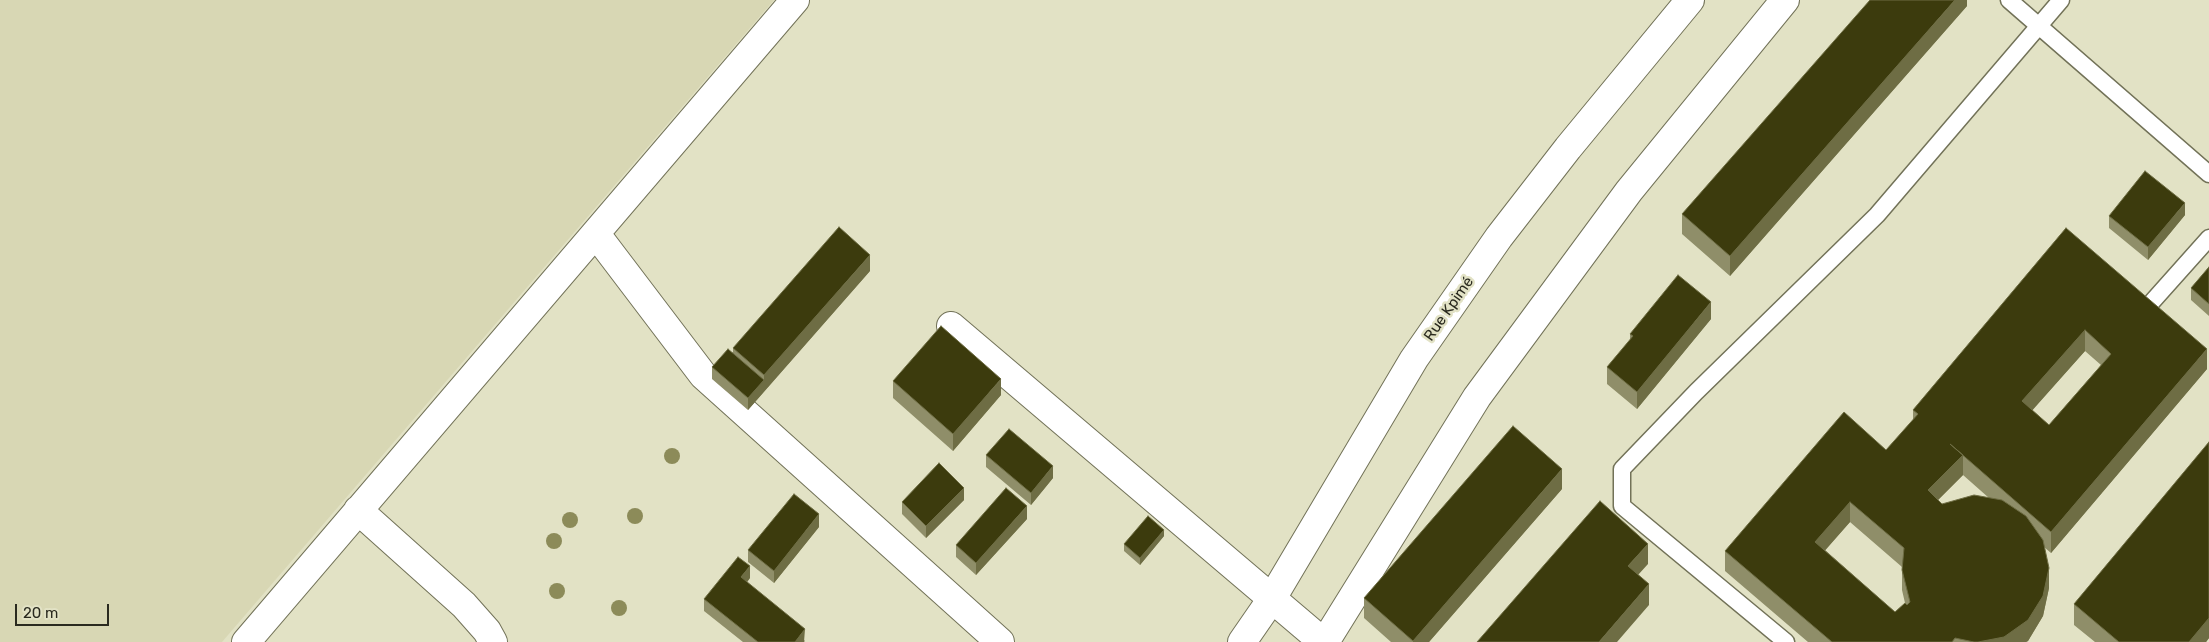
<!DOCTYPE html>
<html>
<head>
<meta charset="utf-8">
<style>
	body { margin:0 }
	#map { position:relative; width:2209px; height:642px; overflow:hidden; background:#e2e2c5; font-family:Rubik,sans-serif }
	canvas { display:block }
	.scale { position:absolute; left:15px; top:604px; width:94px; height:22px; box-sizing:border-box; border:2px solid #2a2a1f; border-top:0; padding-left:6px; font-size:15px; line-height:18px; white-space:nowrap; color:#2a2a1f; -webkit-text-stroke:4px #e2e2c5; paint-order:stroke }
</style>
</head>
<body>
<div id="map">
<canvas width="2209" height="642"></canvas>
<div class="scale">20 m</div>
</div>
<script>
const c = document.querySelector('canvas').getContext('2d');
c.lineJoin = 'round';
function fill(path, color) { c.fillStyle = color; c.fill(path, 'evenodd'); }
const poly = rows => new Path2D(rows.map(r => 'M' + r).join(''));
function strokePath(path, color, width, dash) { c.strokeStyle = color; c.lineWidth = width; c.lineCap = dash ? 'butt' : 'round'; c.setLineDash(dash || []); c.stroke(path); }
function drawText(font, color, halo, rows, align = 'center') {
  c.font = font + ' Rubik,sans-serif'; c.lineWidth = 5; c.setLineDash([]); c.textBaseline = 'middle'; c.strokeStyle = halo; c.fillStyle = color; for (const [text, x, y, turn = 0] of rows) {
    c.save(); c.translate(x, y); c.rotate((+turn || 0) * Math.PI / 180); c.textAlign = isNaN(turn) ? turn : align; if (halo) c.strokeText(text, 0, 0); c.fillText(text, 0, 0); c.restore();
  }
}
fill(poly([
	[0,0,774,0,222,642,0,642]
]), '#d8d7b4');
const service = poly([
	[2009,0,2209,174],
	[2151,303,2209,238],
	[1786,642,1622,506,1622,469,1696,392,1877,215,2061,0]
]);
const minor = poly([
	[596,234,703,375,1000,642],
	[951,326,1323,642],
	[358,510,464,605,487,631,493,642],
	[246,642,795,0]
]);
const secondary = poly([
	[1242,642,1271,600,1414,359,1499,237,1568,148,1690,0],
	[1325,642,1477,397,1629,191,1785,0]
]);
strokePath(service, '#727258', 19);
strokePath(minor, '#727258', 30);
strokePath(secondary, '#727258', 30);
strokePath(service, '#fff', 16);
strokePath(minor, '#fff', 28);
strokePath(secondary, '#fff', 28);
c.fillStyle = '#8c8b59';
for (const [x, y] of [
	[672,456],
	[635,516],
	[570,520],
	[554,541],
	[557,591],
	[619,608]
]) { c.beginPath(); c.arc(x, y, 8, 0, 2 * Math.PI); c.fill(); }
fill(poly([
	[1967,0,1967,6,1730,276,1682,234,1682,214],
	[2185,215,2148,260,2109,228,2109,216],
	[2066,228,2207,369,2051,553,2044,547,2049,588,2043,616,2028,641,2026,642,1808,642,1725,571,1725,551,1886,450,1913,420,1913,410],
	[2085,351,2101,365,2049,425,2032,410],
	[1963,475,1989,498,1942,504,1938,500],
	[1850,522,1902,567,1902,590,1905,603,1895,612,1825,550],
	[2209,267,2209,316,2191,300,2191,288],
	[870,271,748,410,712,379,712,367,733,352,733,348],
	[1711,319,1637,409,1607,384,1607,367,1630,340,1630,334],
	[893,381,1001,395,953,451,893,398],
	[2209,442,2209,638,2206,642,2095,642,2074,625,2074,604],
	[986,455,1053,478,1031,505,986,467],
	[1562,489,1429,642,1391,642,1364,618,1364,598],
	[964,500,926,538,902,514,902,502],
	[1027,519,976,575,956,557,956,545],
	[819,527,774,583,748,562,748,550],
	[1164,536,1140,565,1124,551,1124,544],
	[750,578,747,582,805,641,804,642,743,642,704,611,704,599]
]), '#8f8e69');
fill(poly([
	[1955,0,1967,0,1967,6,1730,276,1730,256],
	[2185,203,2185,215,2148,260,2148,247],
	[870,255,870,271,748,410,748,398,764,380,764,375],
	[1711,302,1711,319,1637,409,1637,392],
	[2085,330,2085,351,2022,422,2022,401],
	[2207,349,2207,369,2051,553,2051,532],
	[1001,379,1001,395,953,451,953,434],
	[1963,455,1963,475,1928,510,1928,490],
	[1053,466,1053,478,1031,505,1031,493],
	[1562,469,1562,489,1429,642,1413,642,1413,641],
	[964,488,964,500,926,538,926,526],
	[1850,502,1850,522,1815,562,1815,542],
	[1027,506,1027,519,976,575,976,563],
	[819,514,819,527,774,583,774,571],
	[1164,530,1164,536,1140,565,1140,558],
	[1648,544,1648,564,1628,586,1628,566],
	[750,566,750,578,741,590,741,577],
	[2049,568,2049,588,2043,616,2028,641,2026,642,1978,642],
	[1649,584,1649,605,1617,642,1599,642],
	[2209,618,2209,638,2206,642,2189,642],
	[805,629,804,642,795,642]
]), '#6e6d44');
const building = poly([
	[1870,0,1955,0,1730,256,1682,214,1870,0],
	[2145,171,2185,203,2148,247,2109,216,2145,171],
	[839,227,870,255,764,375,733,348,839,227],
	[2066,228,2207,349,2051,532,1950,444,1963,455,1928,490,1942,504,1974,495,2002,500,2026,516,2043,540,2049,568,2043,596,2028,620,2004,637,1978,642,1974,642,1955,638,1952,642,1832,642,1725,551,1844,412,1886,450,1918,414,1913,410,2066,228],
	[2085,330,2111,354,2049,425,2022,401,2085,330],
	[1850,502,1904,548,1902,570,1910,602,1907,605,1905,603,1895,612,1815,542,1850,502],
	[2209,267,2209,304,2191,288,2209,267],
	[1678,275,1711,302,1637,392,1607,367,1633,336,1630,334,1678,275],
	[941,326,1001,379,953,434,893,381,941,326],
	[728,349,764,380,748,398,712,367,728,349],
	[1513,426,1562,469,1413,641,1364,598,1513,426],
	[1009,429,1053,466,1031,493,986,455,1009,429],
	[2209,442,2209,618,2189,642,2119,642,2074,604,2209,442],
	[939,463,964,488,926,526,902,502,939,463],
	[1006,488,1027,506,976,563,956,545,1006,488],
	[794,494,819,514,774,571,748,550,794,494],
	[1600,501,1648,544,1628,566,1649,584,1599,642,1477,642,1600,501],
	[1148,516,1164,530,1140,558,1124,544,1148,516],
	[738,557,750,566,741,577,805,629,795,642,758,642,704,599,738,557]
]);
fill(building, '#3c3b0d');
strokePath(building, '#6e6d44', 1);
drawText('15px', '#2a2a1f', '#e2e2c5', [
	["Rue Kpimé",1449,309,-55]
]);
</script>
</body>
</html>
